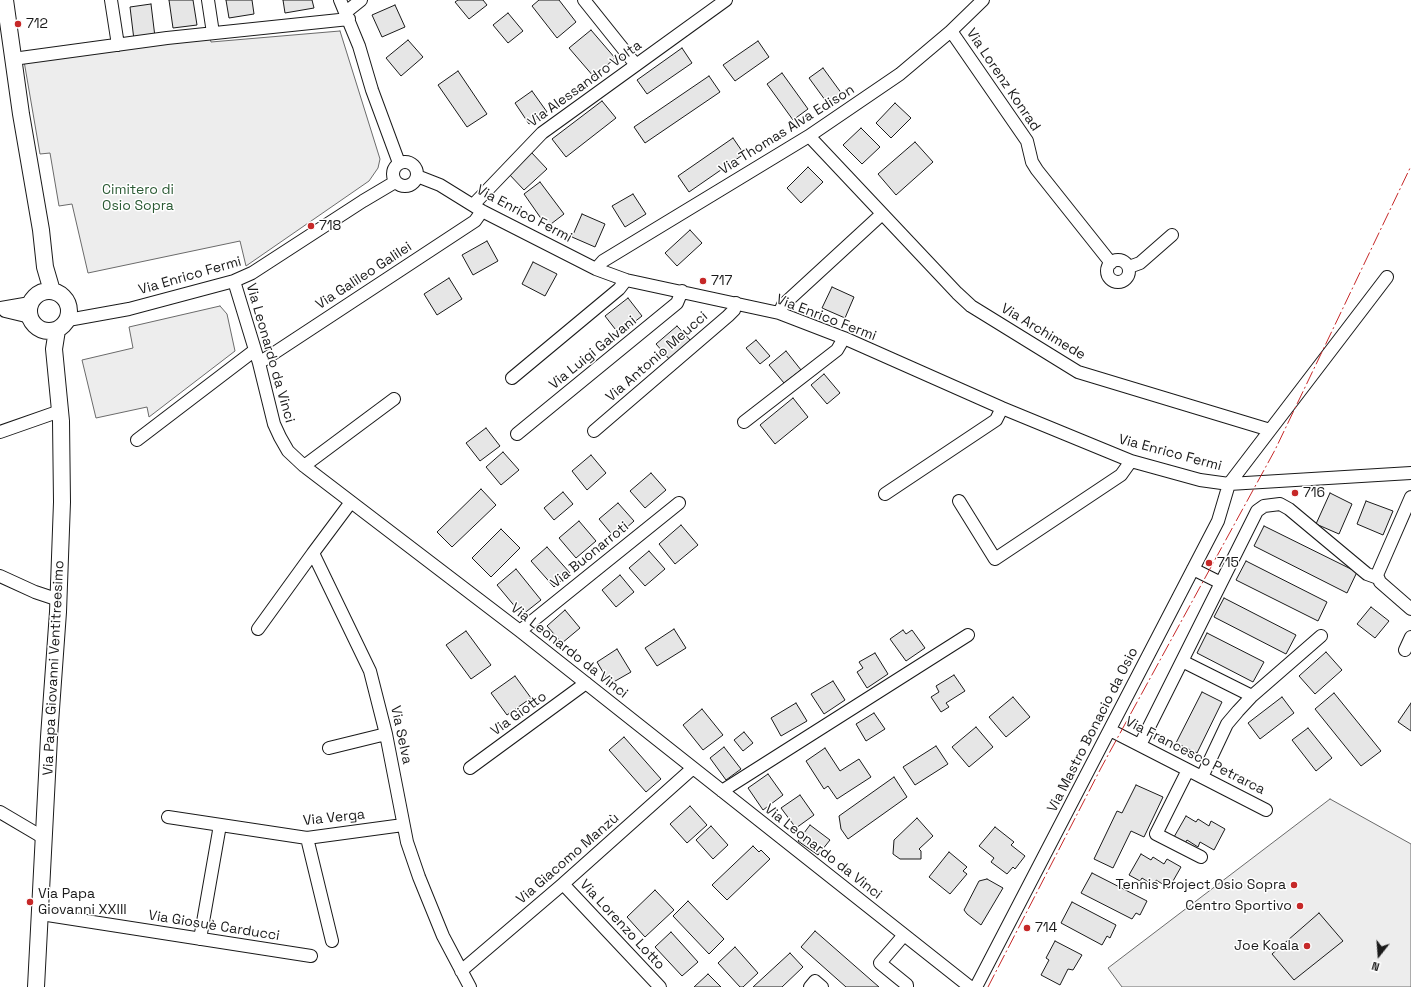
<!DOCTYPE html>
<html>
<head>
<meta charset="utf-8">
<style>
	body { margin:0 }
	#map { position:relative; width:1411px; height:987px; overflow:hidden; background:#fff; font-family:"Space Grotesk",sans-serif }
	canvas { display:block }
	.north { position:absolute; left:1359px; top:935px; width:40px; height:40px; -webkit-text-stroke:3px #fff; paint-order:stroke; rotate:197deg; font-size:11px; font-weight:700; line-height:16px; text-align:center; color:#1a1a1a }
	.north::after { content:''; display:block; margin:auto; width:14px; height:18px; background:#1a1a1a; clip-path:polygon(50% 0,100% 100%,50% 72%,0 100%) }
</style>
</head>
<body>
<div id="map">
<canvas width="1411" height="987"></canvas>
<div class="north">N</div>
</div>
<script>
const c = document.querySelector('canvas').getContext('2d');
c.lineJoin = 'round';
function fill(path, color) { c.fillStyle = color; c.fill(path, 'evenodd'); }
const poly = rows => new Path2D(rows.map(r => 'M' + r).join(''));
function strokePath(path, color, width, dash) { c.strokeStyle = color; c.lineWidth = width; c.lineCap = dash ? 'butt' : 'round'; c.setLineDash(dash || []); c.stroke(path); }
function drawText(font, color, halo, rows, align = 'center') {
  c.font = font + ' "Space Grotesk",sans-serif'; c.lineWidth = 3; c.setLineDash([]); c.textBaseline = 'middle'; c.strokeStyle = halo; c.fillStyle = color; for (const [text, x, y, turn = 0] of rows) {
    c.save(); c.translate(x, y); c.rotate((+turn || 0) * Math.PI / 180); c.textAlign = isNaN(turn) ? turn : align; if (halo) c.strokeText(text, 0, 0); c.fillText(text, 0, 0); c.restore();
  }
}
const built = poly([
	[340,31,380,159,378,168,369,181,246,266,240,241,88,273,72,204,59,206,50,153,40,154,24,61,210,38,211,42,340,31],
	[220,306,227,314,235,351,149,417,147,407,96,418,82,360,133,348,129,327,220,306],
	[1330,799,1411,844,1411,987,1122,987,1108,968,1330,799]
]);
fill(built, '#ededed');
strokePath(built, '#6a6a6a', 1);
const building = poly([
	[169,0,193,0,197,25,173,28,169,0],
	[226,0,252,0,254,14,229,18,226,0],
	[283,0,312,0,314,8,285,13,283,0],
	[458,0,483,0,487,5,469,19,455,2,458,0],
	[539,0,559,0,576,22,557,38,532,6,539,0],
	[151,4,155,37,134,40,130,7,151,4],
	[395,5,405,27,382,37,372,15,395,5],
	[508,13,523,31,508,43,493,25,508,13],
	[591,30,615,58,594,77,569,48,591,30],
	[408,40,423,57,401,76,386,58,408,40],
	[758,41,769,57,735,81,723,65,758,41],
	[682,48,692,63,647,94,637,80,682,48],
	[823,68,842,94,828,104,809,78,823,68],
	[458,71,487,114,467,127,438,85,458,71],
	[782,73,808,109,793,120,767,84,782,73],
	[709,76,720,92,645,143,634,127,709,76],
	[532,91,547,112,529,124,515,103,532,91],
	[602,101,616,118,566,157,552,139,602,101],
	[895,103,911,118,891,138,876,123,895,103],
	[861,128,880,147,862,164,843,145,861,128],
	[733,138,744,154,689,192,678,176,733,138],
	[915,142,933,162,896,195,878,174,915,142],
	[531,152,547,169,524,190,508,173,531,152],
	[808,167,823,182,801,203,787,188,808,167],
	[540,182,564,214,547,227,524,194,540,182],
	[633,194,646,214,625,227,612,206,633,194],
	[582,214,605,224,595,247,572,237,582,214],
	[690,230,702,243,677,266,665,253,690,230],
	[487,241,498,261,473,275,462,255,487,241],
	[533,262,557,274,545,296,522,284,533,262],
	[449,278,462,299,437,315,424,294,449,278],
	[832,287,854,297,845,318,822,308,832,287],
	[628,298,642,316,619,334,605,316,628,298],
	[677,326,692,342,671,361,656,344,677,326],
	[756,340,770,356,760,364,746,348,756,340],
	[786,351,801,370,784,383,769,365,786,351],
	[824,374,840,393,827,404,811,385,824,374],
	[793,398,808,417,775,444,760,425,793,398],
	[486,428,500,446,480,461,466,443,486,428],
	[503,452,519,470,501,485,486,467,503,452],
	[591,455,606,473,587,490,572,471,591,455],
	[651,473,666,490,645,508,630,491,651,473],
	[481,489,496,505,452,547,437,532,481,489],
	[563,492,573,504,554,520,544,508,563,492],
	[1330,493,1352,504,1339,534,1316,524,1330,493],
	[1366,501,1393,511,1383,535,1357,524,1366,501],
	[618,503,634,521,615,538,599,519,618,503],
	[579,521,596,541,576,558,559,538,579,521],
	[681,525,698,545,675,564,659,544,681,525],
	[1264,526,1357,572,1347,593,1254,546,1264,526],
	[501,529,520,548,491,577,472,558,501,529],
	[547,547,570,573,554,587,531,561,547,547],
	[649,551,665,569,645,586,629,568,649,551],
	[1246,561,1327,602,1318,621,1236,580,1246,561],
	[516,569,541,600,522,615,497,585,516,569],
	[620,575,634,592,616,607,602,590,620,575],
	[1224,598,1296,635,1286,654,1214,617,1224,598],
	[1371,607,1389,621,1375,638,1357,624,1371,607],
	[565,610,580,628,562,643,547,626,565,610],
	[674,629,686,648,657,666,645,648,674,629],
	[903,630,906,634,912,630,925,648,906,661,890,639,903,630],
	[466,631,491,665,471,679,446,645,466,631],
	[1207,633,1264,662,1253,682,1197,653,1207,633],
	[617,649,631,672,610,684,597,662,617,649],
	[1326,652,1342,670,1315,694,1299,676,1326,652],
	[875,653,888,674,867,688,857,672,863,668,859,662,875,653],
	[954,675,965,691,946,703,949,707,941,712,931,697,939,692,936,686,954,675],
	[515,676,531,698,507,715,491,693,515,676],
	[833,681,845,700,824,714,811,694,833,681],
	[1202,692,1222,702,1197,753,1176,743,1202,692],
	[1334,693,1381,751,1361,766,1315,709,1334,693],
	[1013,697,1030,717,1006,737,989,717,1013,697],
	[1282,697,1294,713,1260,739,1248,723,1282,697],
	[796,703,807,721,781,736,771,718,796,703],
	[1411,703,1411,731,1398,722,1411,703],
	[702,709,723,735,703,750,683,725,702,709],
	[874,713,885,729,866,741,856,724,874,713],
	[976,727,993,747,969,767,952,747,976,727],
	[1308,728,1332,758,1316,771,1292,740,1308,728],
	[744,732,753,743,743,751,734,740,744,732],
	[624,737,661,779,646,792,609,750,624,737],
	[936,746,948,764,915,785,903,767,936,746],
	[724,747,741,769,726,780,710,758,724,747],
	[825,748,840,771,859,759,871,777,837,799,828,786,824,789,806,761,825,748],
	[768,774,783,795,763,810,748,788,768,774],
	[894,777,907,797,848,839,841,829,839,816,894,777],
	[1136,785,1163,797,1144,837,1131,831,1113,868,1094,859,1117,811,1122,813,1136,785],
	[800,795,814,815,796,828,781,808,800,795],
	[690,806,707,825,687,843,670,824,690,806],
	[1186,816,1196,822,1198,819,1209,826,1211,821,1225,829,1214,850,1200,842,1198,847,1187,840,1185,843,1174,837,1186,816],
	[917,818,933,836,919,849,921,851,921,859,900,859,893,854,894,840,917,818],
	[810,825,830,840,818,855,798,841,810,825],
	[711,826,728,845,713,859,696,840,711,826],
	[995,827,1014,842,1011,845,1025,856,1015,869,1013,867,1007,874,991,862,994,858,979,846,995,827],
	[753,846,759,852,761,850,770,859,727,900,712,885,753,846],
	[949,852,967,867,963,871,967,874,950,894,929,877,949,852],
	[1141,854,1151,860,1153,857,1164,864,1167,859,1181,867,1169,888,1156,880,1153,885,1142,878,1140,881,1129,875,1141,854],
	[1092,873,1147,901,1140,915,1136,913,1132,919,1081,893,1092,873],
	[987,879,1003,888,981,925,967,914,964,910,979,881,987,879],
	[655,890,674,910,645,937,627,917,655,890],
	[688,901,724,939,709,954,673,916,688,901],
	[1072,902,1116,925,1110,938,1107,936,1102,945,1061,923,1072,902],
	[1319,913,1343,941,1294,980,1272,954,1319,913],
	[815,931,879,987,846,987,801,947,815,931],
	[671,932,698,962,682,976,655,947,671,932],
	[1055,941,1082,955,1073,970,1068,969,1060,985,1041,975,1049,960,1046,958,1055,941],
	[735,947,758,973,743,987,740,987,718,963,735,947],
	[790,953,803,967,782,987,753,987,790,953],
	[708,974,721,987,694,987,708,974]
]);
fill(building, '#e6e6e6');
strokePath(building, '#1a1a1a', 1);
const street = poly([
	[111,0,118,45],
	[208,0,213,33],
	[340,0,359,46,372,90,399,163],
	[584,0,636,65],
	[346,12,361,0],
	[951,31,1027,141,1032,162,1037,170,1111,263],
	[13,59,167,38,349,19],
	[809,136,957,293,971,306,1078,372,1270,430],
	'393 174a12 12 0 1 1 24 0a12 12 0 1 1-24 0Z',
	[417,176,440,185,482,211,596,269,626,280,779,313,844,338,1002,408,1131,461,1200,480,1229,484,1411,473],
	[473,205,542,133,726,0],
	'1107 271a11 11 0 1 1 22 0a11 11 0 1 1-22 0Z',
	[1129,267,1140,263,1172,235],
	[596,269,603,261,809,136,900,74,951,31,983,0],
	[234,281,259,363,274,424,280,437,288,451,304,466,520,631,970,987],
	[0,308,30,303],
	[5,311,30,317],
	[779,313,783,305,882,214],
	[68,320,129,309,234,281,252,273,363,201,395,182],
	[259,363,475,221,482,211],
	[512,378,619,289,626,280],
	[744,422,837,350,844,338],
	[594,431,728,316,734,310,736,303],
	[0,432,60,411],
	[517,434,677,303,682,291],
	[137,440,255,350],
	[304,466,394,399],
	[885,494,996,420,1002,408],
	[1411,497,1377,575,1380,582,1411,609],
	[959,501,995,559,1121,475,1131,461],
	[351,502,313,553,370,671,386,734,407,842,419,877,443,936,470,987],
	[1193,569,1221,583],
	[0,576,35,592,59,600],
	[258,629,313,553],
	[520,631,679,503],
	[1405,650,1411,637],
	[1182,661,1252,696],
	[1110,730,1266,810],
	[1140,745,1257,511,1264,506,1280,504,1289,509,1367,574,1378,578],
	[329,748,386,734],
	[470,768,586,683],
	[1188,770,1156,834,1201,857],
	[1202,777,1227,724,1238,711,1252,696,1321,636],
	[722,791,968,635],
	[0,812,44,838],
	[168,817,307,838,403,825],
	[307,838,332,941],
	[563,884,660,987],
	[41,914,311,956],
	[904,935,880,963,907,985,907,987],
	[200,939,220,825],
	[461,971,563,884,693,768],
	[810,987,815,981,822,987],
	[976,987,1218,521,1229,484,1387,277]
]);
const secondary = poly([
	[5,0,21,114,41,230,45,267,52,291],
	'29 311a20 20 0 1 1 40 0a20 20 0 1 1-40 0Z',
	[36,987,49,737,58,612,62,502,61,421,54,349,57,330]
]);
strokePath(street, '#1a1a1a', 14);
strokePath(secondary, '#1a1a1a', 18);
strokePath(street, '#fff', 12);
strokePath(secondary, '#fff', 16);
strokePath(poly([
	[988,987,1101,768,1275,450,1411,166]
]), '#c62828', 1, [14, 3, 2, 3]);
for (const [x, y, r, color] of [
	[18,24,4,"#c62828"],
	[311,226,4,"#c62828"],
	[703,281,4,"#c62828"],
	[1295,493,4,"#c62828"],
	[1209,563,4,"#c62828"],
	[1294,885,4,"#c62828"],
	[30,902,4,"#c62828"],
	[1300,906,4,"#c62828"],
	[1027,928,4,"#c62828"],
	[1307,946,4,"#c62828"]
]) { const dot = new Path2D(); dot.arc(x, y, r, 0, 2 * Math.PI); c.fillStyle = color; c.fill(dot); strokePath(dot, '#fff', 1.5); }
drawText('14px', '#1a1a1a', '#fff', [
	["712",26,24],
	["718",319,226],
	["717",711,281],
	["716",1303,493],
	["715",1217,563],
	["Tennis Project Osio Sopra",1286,885,"right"],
	["Via Papa",38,894],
	["Giovanni XXIII",38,910],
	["Centro Sportivo",1292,906,"right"],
	["714",1035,928],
	["Joe Koala",1299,946,"right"]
], 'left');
drawText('14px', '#1a1a1a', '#fff', [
	["Via Lorenz Konrad",1003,80,56],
	["Via Alessandro Volta",585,84,-36],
	["Via Thomas Alva Edison",787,130,-32],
	["Via Enrico Fermi",524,214,28],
	["Via Enrico Fermi",190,276,-16],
	["Via Galileo Galilei",364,276,-33],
	["Via Enrico Fermi",826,318,21],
	["Via Archimede",1043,332,31],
	["Via Leonardo da Vinci",270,353,74],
	["Via Luigi Galvani",593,353,-39],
	["Via Antonio Meucci",657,357,-41],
	["Via Enrico Fermi",1170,453,15],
	["Via Buonarroti",590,555,-39],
	["Via Leonardo da Vinci",569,651,38],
	["Via Papa Giovanni Ventitreesimo",54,668,-87],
	["Via Giotto",519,714,-36],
	["Via Mastro Bonacio da Osio",1093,730,-63],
	["Via Selva",401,735,78],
	["Via Francesco Petrarca",1195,756,27],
	["Via Verga",334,818,-6],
	["Via Leonardo da Vinci",823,852,38],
	["Via Giacomo Manzù",568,859,-41],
	["Via Lorenzo Lotto",622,925,47],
	["Via Giosuè Carducci",214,926,9]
]);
drawText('14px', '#2b5a34', '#fff', [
	["Cimitero di",138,190],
	["Osio Sopra",138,206]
]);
</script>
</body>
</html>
